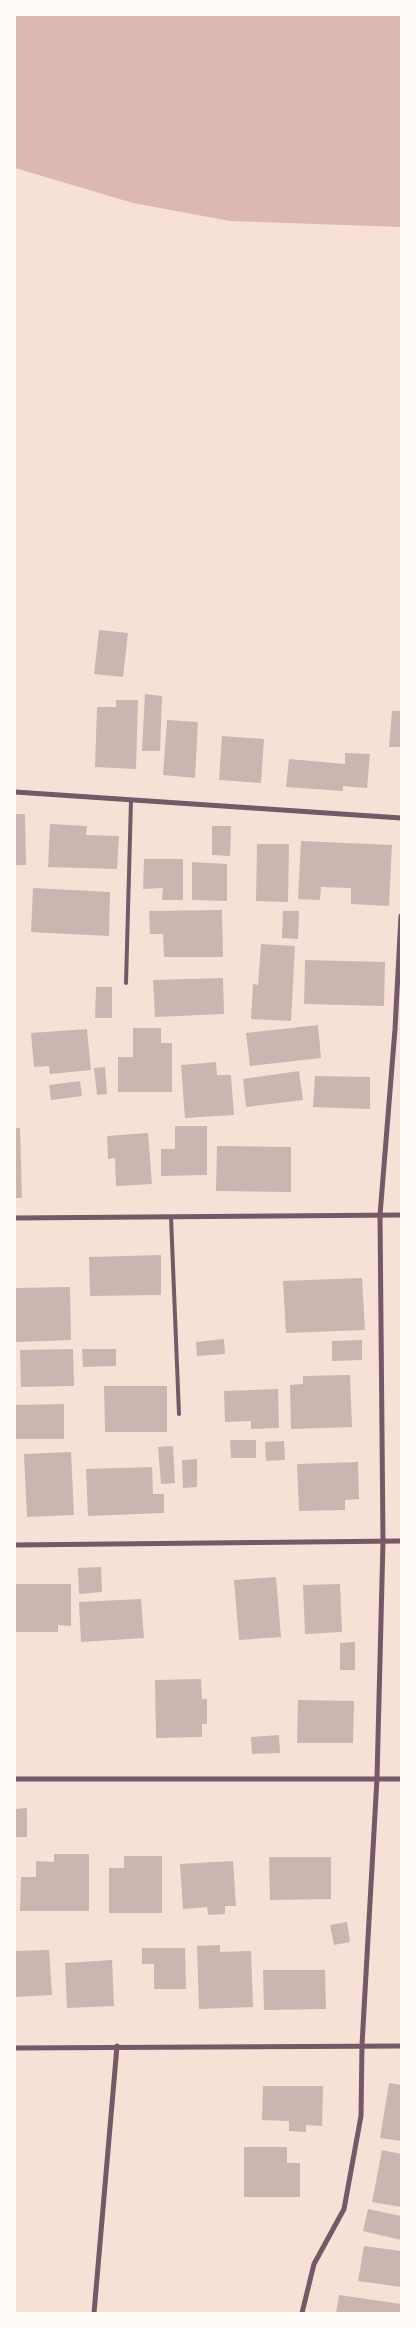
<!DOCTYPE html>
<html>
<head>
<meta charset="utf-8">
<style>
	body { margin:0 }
	#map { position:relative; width:416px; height:2328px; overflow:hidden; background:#f7e1d7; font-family:Cabin,sans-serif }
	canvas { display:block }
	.frame { position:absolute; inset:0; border:16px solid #fffaf5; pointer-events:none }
</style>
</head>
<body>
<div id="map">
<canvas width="416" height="2328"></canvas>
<div class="frame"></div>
</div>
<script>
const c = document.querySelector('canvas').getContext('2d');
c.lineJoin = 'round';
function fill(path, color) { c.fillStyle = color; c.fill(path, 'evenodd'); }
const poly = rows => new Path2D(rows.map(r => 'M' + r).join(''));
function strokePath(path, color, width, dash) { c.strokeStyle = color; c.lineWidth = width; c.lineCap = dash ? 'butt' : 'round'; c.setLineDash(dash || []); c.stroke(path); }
fill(poly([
	[15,15,401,15,401,227,230,221,133,203,15,168]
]), '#dcb8b0');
fill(poly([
	[99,630,128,633,123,677,94,674],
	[145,694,162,696,160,751,142,751],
	[116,700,138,700,136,769,95,767,97,707,116,707],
	[392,711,401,711,401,747,389,747],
	[167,720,198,722,195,778,163,775],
	[222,736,264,739,261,783,219,780],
	[345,753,370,754,367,788,343,786,343,791,286,787,289,759,345,764],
	[15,814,25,814,26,865,15,865],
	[50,824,87,826,86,835,119,836,117,869,48,867],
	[212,826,231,826,230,856,212,855],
	[301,841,392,845,389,906,351,904,351,888,321,887,320,900,298,899],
	[257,844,289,844,288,902,256,901],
	[144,859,183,859,183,900,162,900,163,888,143,889],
	[192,862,227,864,227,901,192,900],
	[33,888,110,892,109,936,31,932],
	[222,910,223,957,164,957,163,934,150,934,149,911],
	[283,911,299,911,298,939,282,938],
	[261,944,295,946,291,1021,251,1019,253,984,258,985],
	[305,960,385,962,384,1006,304,1004],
	[223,978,224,1014,155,1017,153,980],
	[96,987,112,987,112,1018,95,1018],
	[318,1025,321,1058,250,1066,246,1033],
	[133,1028,161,1028,161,1043,172,1043,172,1092,118,1092,118,1057,133,1057],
	[87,1029,91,1070,50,1074,49,1066,34,1067,31,1033],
	[216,1062,217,1075,231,1075,234,1115,185,1118,181,1065],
	[105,1067,107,1094,97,1095,94,1068],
	[299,1071,303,1100,246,1107,243,1079],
	[315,1076,370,1077,370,1109,313,1107],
	[80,1081,82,1096,51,1100,49,1085],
	[175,1126,207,1126,207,1175,161,1176,161,1149,175,1149],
	[15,1128,20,1128,22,1198,15,1198],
	[148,1133,152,1184,116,1186,115,1158,108,1159,107,1136],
	[217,1146,291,1147,291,1192,216,1191],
	[161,1255,161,1295,90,1296,89,1257],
	[362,1278,365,1330,286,1333,283,1281],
	[70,1287,71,1340,15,1342,15,1288],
	[224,1339,225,1354,197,1356,196,1342],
	[362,1340,362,1360,332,1361,332,1341],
	[73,1349,74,1386,21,1387,20,1350],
	[82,1349,116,1349,116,1366,83,1367],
	[350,1375,352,1427,291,1429,290,1385,303,1384,303,1376],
	[104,1386,167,1386,167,1432,105,1432],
	[278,1389,279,1428,251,1429,251,1421,225,1422,224,1391],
	[64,1404,64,1439,15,1439,15,1405],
	[230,1440,256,1440,256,1458,231,1458],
	[284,1441,285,1460,266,1461,265,1442],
	[173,1446,175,1483,161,1484,158,1447],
	[71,1452,74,1515,27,1517,24,1454],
	[197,1459,197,1487,183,1488,182,1460],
	[358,1462,359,1499,345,1500,345,1510,299,1511,297,1464],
	[152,1467,153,1494,164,1494,164,1513,88,1516,86,1469],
	[101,1567,102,1592,79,1594,78,1568],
	[276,1577,281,1637,239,1640,234,1580],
	[15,1584,71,1584,71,1626,58,1625,58,1632,15,1632],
	[340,1584,342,1632,305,1634,303,1585],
	[141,1599,144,1638,81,1642,79,1602],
	[355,1642,355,1670,340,1670,340,1643],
	[201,1679,202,1699,207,1699,207,1724,202,1724,202,1737,156,1738,155,1680],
	[298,1700,354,1701,353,1743,297,1743],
	[279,1735,280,1753,252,1754,251,1737],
	[27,1808,27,1837,15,1837,15,1809],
	[54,1854,89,1854,89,1911,20,1911,21,1877,36,1877,36,1861,54,1862],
	[124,1856,162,1856,162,1913,109,1913,109,1868,124,1868],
	[269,1857,331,1857,331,1899,270,1900],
	[233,1861,236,1906,225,1906,225,1914,208,1915,207,1907,183,1909,180,1864],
	[347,1922,350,1942,334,1945,330,1925],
	[220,1945,220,1952,251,1951,253,2007,199,2009,197,1946],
	[142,1948,185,1948,186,1989,154,1989,154,1964,142,1964],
	[49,1950,52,1995,15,1997,15,1951],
	[112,1960,114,2006,67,2008,65,1963],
	[263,1970,325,1970,326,2009,264,2010],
	[389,2083,401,2085,401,2141,380,2138],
	[263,2086,323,2086,322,2126,306,2125,306,2132,289,2131,289,2121,262,2120],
	[244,2147,287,2147,287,2163,300,2163,300,2197,244,2197],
	[382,2150,401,2154,401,2207,372,2202],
	[368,2209,401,2216,401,2240,363,2231],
	[364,2246,401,2251,401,2287,358,2281],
	[339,2295,401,2304,401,2313,336,2313]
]), '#ccb4b1');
strokePath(poly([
	[126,983,131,800],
	[171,1217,179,1414]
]), '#755966', 4);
strokePath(poly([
	[15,792,401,818],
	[15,1218,401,1215],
	[15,1545,401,1541],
	[15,1779,401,1779],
	[15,2048,401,2046],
	[94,2313,117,2046],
	[302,2313,314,2264,344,2209,361,2116,362,2045,377,1778,383,1541,380,1215,395,1029,401,916]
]), '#755966', 5);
</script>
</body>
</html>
